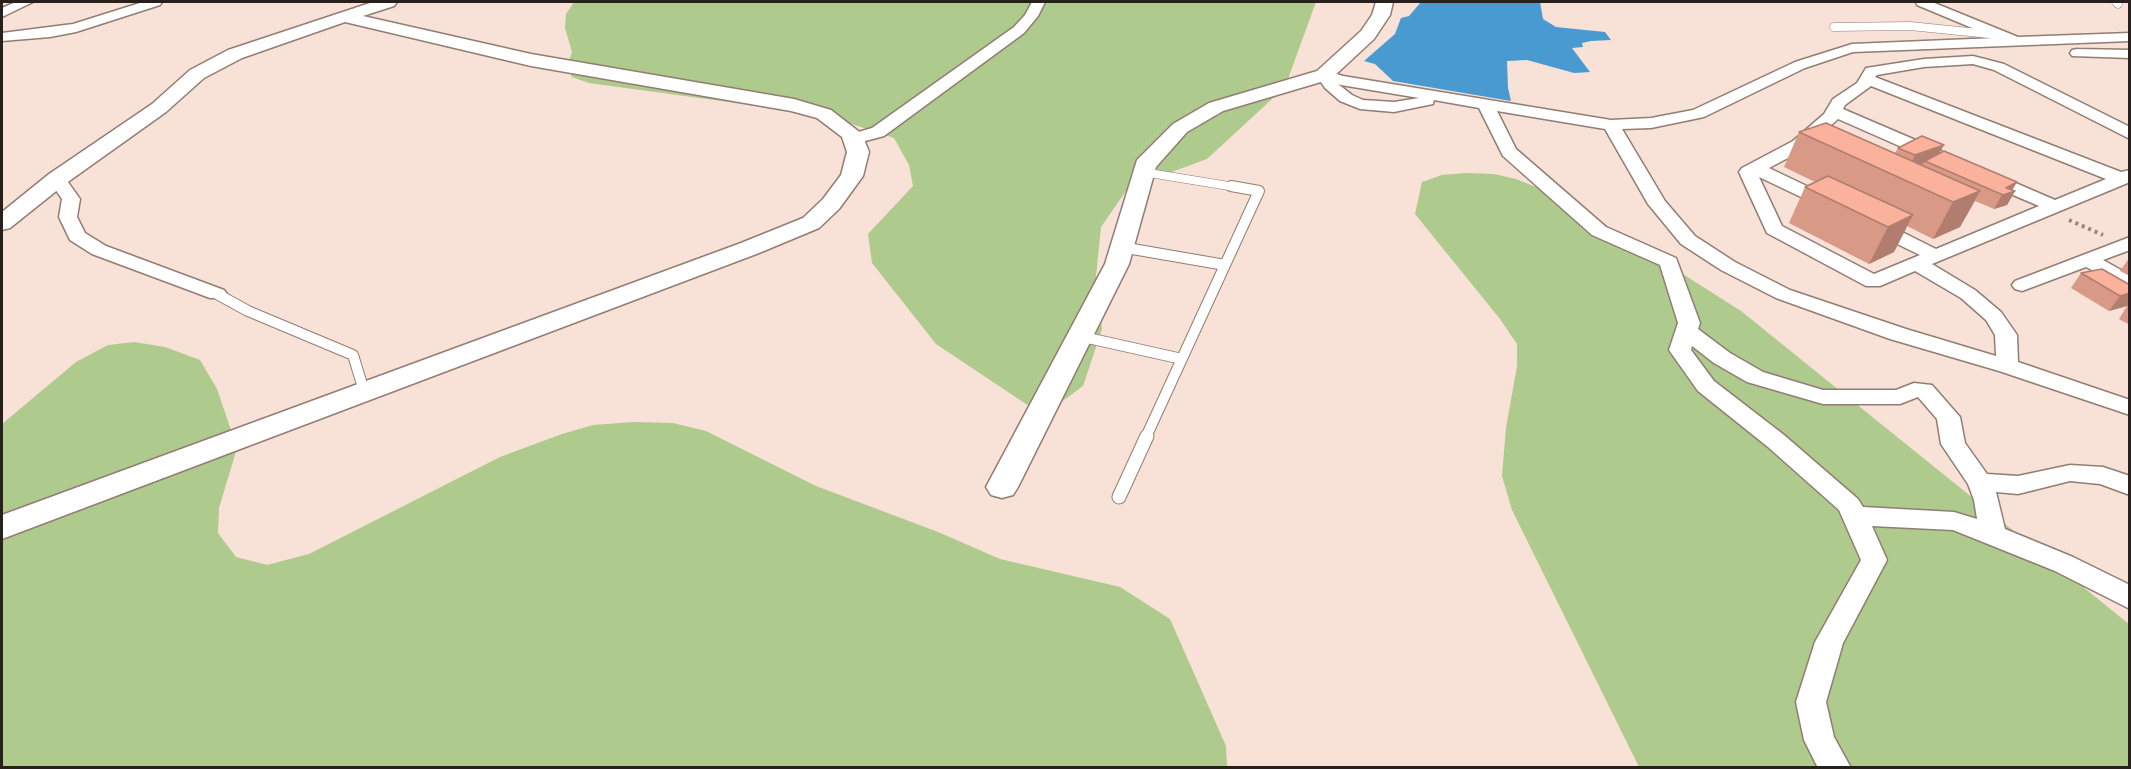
<!DOCTYPE html>
<html>
<head>
<meta charset="utf-8">
<style>
	body { margin:0 }
	#map { position:relative; width:2131px; height:769px; overflow:hidden; background:#f8e1d6; font-family:"IBM Plex Sans",sans-serif }
	canvas { display:block }
	.frame { position:absolute; inset:0; border:3px solid #28201c; pointer-events:none }
</style>
</head>
<body>
<div id="map">
<canvas width="2131" height="769"></canvas>
<div class="frame"></div>
</div>
<script>
const c = document.querySelector('canvas').getContext('2d');
c.lineJoin = 'round';
function fill(path, color) { c.fillStyle = color; c.fill(path, 'evenodd'); }
const poly = rows => new Path2D(rows.map(r => 'M' + r).join(''));
function strokePath(path, color, width, dash) { c.strokeStyle = color; c.lineWidth = width; c.lineCap = dash ? 'butt' : 'round'; c.setLineDash(dash || []); c.stroke(path); }
fill(poly([
	[574,2,1316,2,1285,87,1207,159,1128,188,1101,227,1096,276,1102,329,1083,386,1053,408,1029,406,936,344,872,263,868,234,913,186,909,165,894,138,846,122,795,111,589,83,572,77,567,66,572,52,565,28,566,14],
	[1466,173,1494,174,1516,179,1553,194,1588,214,1741,311,2129,624,2129,767,1639,767,1512,510,1502,476,1506,428,1517,366,1517,344,1500,319,1415,214,1422,182,1442,175],
	[134,342,165,347,200,360,217,389,237,448,219,508,218,533,236,557,267,565,309,554,500,457,562,434,593,425,634,422,673,423,706,431,816,486,938,532,1000,559,1120,587,1170,619,1226,746,1227,767,2,768,2,424,76,362,108,345]
]), '#aeca8c');
fill(poly([
	[1421,2,1540,2,1543,19,1556,27,1605,32,1611,40,1591,41,1582,43,1583,47,1572,48,1590,72,1574,73,1527,60,1507,61,1508,88,1511,101,1393,81,1375,64,1364,61,1395,34,1401,18,1409,16]
]), '#499ad1');
const serviceFar2 = poly([
	[2116,2,2118,4],
	[1834,27,1910,26,1999,35],
	[1143,172,1241,188]
]);
const serviceFar1 = poly([
	[1121,247,1225,265],
	[217,294,248,311,353,355,364,391],
	[1079,336,1182,359],
	[1146,437,1259,191,1231,186]
]);
const service = poly([
	[1119,497,1147,436]
]);
const minor = poly([
	[16,2,33,2,2,17,2,8,16,2],
	[143,2,162,2,160,5,76,32,50,37,2,41,2,33,73,24,143,2],
	[1032,2,1045,2,1038,16,1024,33,884,136,854,144,848,143,846,139,848,135,872,128,1014,27,1025,15,1032,2],
	[1916,2,1932,2,2018,37,2130,33,2130,41,1853,52,1805,68,1704,117,1651,128,1622,129,1665,201,1695,236,1735,262,1790,290,1906,329,1996,356,1995,335,1986,320,1961,298,1915,271,1880,286,1866,286,1767,233,1739,172,1742,168,1793,141,1824,114,1833,99,1857,83,1866,68,1924,59,1973,56,2004,64,2130,127,2130,139,1994,70,1973,64,1924,67,1877,75,1875,77,2121,172,2130,170,2130,182,1932,264,1975,290,2001,312,2017,335,2018,362,2130,400,2130,415,1999,371,1890,339,1776,298,1721,270,1681,244,1648,204,1605,129,1497,111,1516,149,1606,227,1676,258,1700,323,1698,329,1730,353,1763,372,1823,390,1896,390,1914,383,1932,385,1960,417,1965,443,1987,474,2018,476,2070,465,2103,467,2130,476,2130,495,2100,484,2070,481,2018,494,1996,492,2005,529,2073,557,2130,585,2128,608,2055,571,1953,530,1872,526,1887,560,1843,643,1826,702,1834,737,1851,768,1818,768,1804,740,1796,702,1815,642,1861,560,1839,510,1768,447,1698,391,1669,350,1678,323,1660,265,1592,235,1503,156,1479,108,1434,100,1433,104,1394,112,1360,109,1340,101,1325,88,1316,75,1324,70,1343,76,1611,120,1651,118,1693,110,1795,62,1852,44,1996,38,1917,5,1916,2],
	[1338,84,1341,85,1419,98,1394,102,1363,100,1352,95,1338,84],
	[1871,86,2106,179,2055,200,1990,172,1978,172,1975,176,1978,180,2039,206,1936,249,1880,221,1866,221,1864,225,1866,229,1920,255,1874,274,1782,226,1759,177,1824,208,1836,208,1839,204,1836,200,1769,168,1805,149,1838,119,1929,159,1941,159,1944,155,1941,151,1843,109,1845,105,1871,86],
	[1692,346,1714,363,1747,382,1823,404,1900,404,1918,397,1937,419,1941,444,1968,484,1974,500,1977,519,1954,512,1863,507,1858,499,1784,435,1714,381,1691,350,1692,346],
	[2077,49,2130,50,2130,58,2072,56,2070,53,2072,50,2077,49],
	[57,174,63,175,80,199,77,217,85,233,106,246,224,290,227,294,224,298,210,298,92,254,70,240,59,217,62,199,48,179,51,175,57,174],
	[2130,237,2130,250,2103,260,2130,275,2130,290,2086,267,2022,291,2015,289,2012,285,2015,281,2130,237]
]);
const tertiary = poly([
	[373,2,397,2,394,6,363,16,531,54,794,99,831,110,862,134,869,152,863,176,839,209,819,228,759,253,2,539,2,515,741,243,803,218,823,199,841,175,847,152,842,137,817,118,791,111,531,66,345,22,242,58,204,78,166,112,65,184,10,228,2,230,2,212,49,174,152,104,190,70,228,50,373,2],
	[1376,2,1393,2,1390,15,1374,39,1331,79,1223,111,1187,132,1156,167,1129,264,1018,487,1013,495,1002,498,991,495,986,487,1105,264,1137,160,1173,124,1209,103,1317,71,1361,31,1372,15,1376,2]
]);
strokePath(serviceFar2, '#917d73', 9);
strokePath(serviceFar1, '#917d73', 12);
strokePath(service, '#917d73', 15);
strokePath(minor, '#917d73', 3);
strokePath(tertiary, '#917d73', 3);
strokePath(poly([
	[2069,220,2103,235]
]), '#96867f', 4, [3, 4]);
strokePath(serviceFar2, '#fff', 8);
strokePath(serviceFar1, '#fff', 10);
strokePath(service, '#fff', 13);
fill(minor, '#fff');
fill(tertiary, '#fff');
fill(poly([
	[1799,132,1895,153,1898,148,1939,154,2017,182,2012,190,2015,191,2007,205,1994,209,1975,201,1960,227,1933,239,1907,226,1894,252,1869,264,1789,223,1805,187,1815,182,1784,167],
	[2130,257,2130,276,2120,271],
	[2081,273,2130,285,2130,325,2119,319,2127,306,2109,311,2071,288]
]), '#d89987');
fill(poly([
	[1944,145,1936,159,1925,161,1924,163,1908,169,1915,155],
	[2017,182,2011,192,2015,191,2007,205,1994,209,2006,188],
	[1980,191,1960,227,1933,239,1953,202],
	[1913,215,1894,252,1869,264,1888,227],
	[2130,293,2129,304,2127,306,2109,311,2120,296]
]), '#b07d6e');
const building = poly([
	[1826,123,1980,191,1953,202,1799,132,1826,123],
	[1922,136,1944,145,1915,155,1898,148,1922,136],
	[1944,151,2017,182,2006,188,2015,191,2003,195,1925,161,1944,151],
	[1828,176,1913,215,1888,227,1805,187,1828,176],
	[2102,269,2130,285,2130,293,2120,296,2081,273,2102,269]
]);
fill(building, '#fbb29d');
strokePath(building, '#b07d6e', 1.5);
</script>
</body>
</html>
